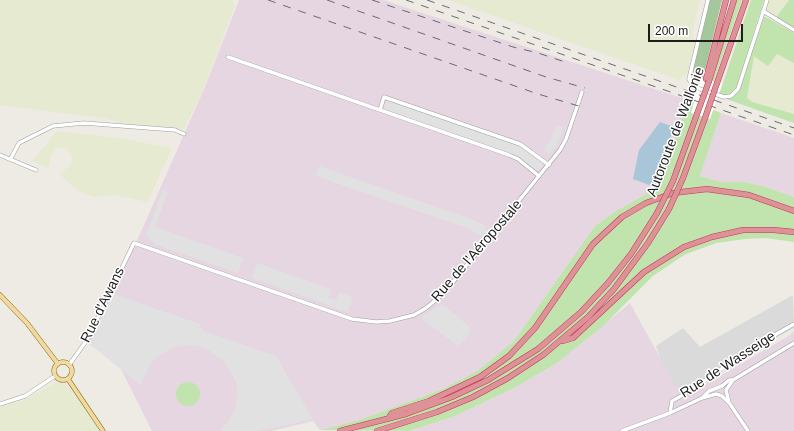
<!DOCTYPE html>
<html>
<head>
<meta charset="utf-8">
<style>
	body { margin:0 }
	#map { position:relative; width:794px; height:431px; overflow:hidden; background:#edebe3; font-family:Helvetica,sans-serif }
	canvas { display:block }
	.scale { position:absolute; left:648px; top:24px; width:95px; height:18px; box-sizing:border-box; border:2px solid #1d1d1d; border-top:0; padding-left:5px; font-size:12px; line-height:14px; white-space:nowrap; color:#1d1d1d; -webkit-text-stroke:3px #fff; paint-order:stroke }
</style>
</head>
<body>
<div id="map">
<canvas width="794" height="431"></canvas>
<div class="scale">200 m</div>
</div>
<script>
const c = document.querySelector('canvas').getContext('2d');
c.lineJoin = 'round';
function fill(path, color) { c.fillStyle = color; c.fill(path, 'evenodd'); }
const poly = rows => new Path2D(rows.map(r => 'M' + r).join(''));
function strokePath(path, color, width, dash) { c.strokeStyle = color; c.lineWidth = width; c.lineCap = dash ? 'butt' : 'round'; c.setLineDash(dash || []); c.stroke(path); }
function drawText(font, color, halo, rows, align = 'center') {
  c.font = font + ' Helvetica,sans-serif'; c.lineWidth = 3; c.setLineDash([]); c.textBaseline = 'middle'; c.strokeStyle = halo; c.fillStyle = color; for (const [text, x, y, turn = 0] of rows) {
    c.save(); c.translate(x, y); c.rotate((+turn || 0) * Math.PI / 180); c.textAlign = isNaN(turn) ? turn : align; if (halo) c.strokeText(text, 0, 0); c.fillText(text, 0, 0); c.restore();
  }
}
fill(poly([
	[793,295,794,328,740,358,681,400,664,370,656,346,683,328,700,347]
]), '#dbdada');
fill(poly([
	[239,0,383,0,688,100,666,163,653,190,616,211,595,226,514,341,477,371,443,389,359,420,320,430,313,421,271,431,152,431,120,367,88,343,136,243,205,87],
	[721,113,794,138,794,197,766,187,744,182,721,182,700,176],
	[630,303,682,398,787,337,794,331,794,431,411,431,455,416,514,388,557,363]
]), '#e5d6e1');
fill(poly([
	[0,0,233,0,235,5,204,88,184,129,128,124,103,118,0,105],
	[448,0,700,0,692,34,696,46,688,73,679,80],
	[768,0,789,0,774,20,764,13],
	[776,54,794,63,794,114,752,102,747,98,754,55],
	[57,131,118,138,172,148,147,202,117,195,93,197,77,190,59,174,70,166,72,161,72,155,66,148,56,148,52,153,48,168,32,161],
	[57,382,65,383,80,400,99,431,0,431,0,407,22,401]
]), '#e5ead0');
fill(poly([
	[736,0,742,0,714,81,712,81],
	[751,0,764,0,736,89,730,95,719,95],
	[789,0,794,0,794,30,774,20],
	[764,17,766,17,794,33,794,63,777,54,768,66,754,56,747,98,752,102,794,114,794,123,726,99,731,98,739,89],
	[688,100,721,113,700,176,721,182,744,182,766,187,794,197,794,242,766,238,745,239,716,243,684,255,653,276,604,325,557,363,514,388,455,416,410,431,320,430,359,420,443,389,477,371,514,341,595,226,616,211,653,190,666,163],
	'176 394a12 12 0 1 1 24 0a12 12 0 1 1-24 0Z'
]), '#c1e3ae');
fill(poly([
	[708,0,722,0,703,78,698,88,694,85,691,76]
]), '#a4c89c');
fill(poly([
	[387,99,518,145,542,162,542,168,536,170,518,157,509,153,383,109],
	[557,125,564,127,557,145,549,154,544,150,551,139],
	[319,166,471,219,482,224,489,232,485,236,481,236,467,228,316,176],
	[163,190,168,192,155,227,243,258,238,273,154,244,146,235],
	[257,263,331,289,328,298,336,300,340,292,353,297,348,312,252,278],
	[112,291,116,295,200,324,203,331,276,356,313,419,260,431,220,431,230,419,235,408,237,396,236,382,225,362,210,351,202,347,191,345,175,347,160,355,151,363,140,385,90,344],
	[442,304,470,327,470,332,467,338,458,346,422,319,423,316]
]), '#e1e1e1');
fill(poly([
	[660,122,674,127,657,177,652,186,633,179,639,150]
]), '#a8c6d7');
fill(poly([
	[701,78,722,84,710,119,691,113]
]), '#fff');
const minor = poly([
	[708,0,689,79,694,87,724,97,731,96,738,89,767,0],
	[763,11,794,30],
	[228,57,509,155,518,159,539,176],
	[380,110,384,97,520,144,549,165],
	[0,155,36,170],
	[11,158,19,143,53,126,84,123,175,130,184,134],
	[69,365,87,340,134,243,352,319,376,322,390,321,414,315,426,308,444,293,560,150,566,139,582,92],
	[703,397,709,391,722,386,729,380,733,380,794,343],
	[729,403,726,390,733,380],
	[0,404,25,396,55,376],
	[670,413,672,401,690,391,750,349,794,324],
	[622,431,670,413,702,398,716,394,722,396,730,404,748,431]
]);
const major = poly([
	[0,295,27,323,58,364],
	'54 371a9 9 0 1 1 18 0a9 9 0 1 1-18 0Z',
	[68,379,103,431]
]);
const highway = poly([
	[706,79,726,0],
	[709,81,734,0],
	[717,83,746,0],
	[683,178,705,118],
	[673,181,697,114],
	[563,341,573,338,644,272,684,247,712,237,743,230,774,230,794,232],
	[388,419,392,413,429,401,480,377,509,356,535,328,593,244,622,217,646,203,673,193,707,189,749,195,794,211],
	[340,431,406,414,452,397,488,380,538,349,581,312,608,283,631,254,657,213],
	[377,431,437,412,473,397,508,378,543,355,588,317,614,289,648,243,669,209]
]);
strokePath(minor, '#9e9e9e', 4.5);
strokePath(major, '#876d0e', 5);
strokePath(highway, '#c73555', 6);
strokePath(minor, '#fff', 3.5);
strokePath(major, '#f2d9a3', 4);
strokePath(highway, '#dd9297', 5);
strokePath(poly([
	[268,0,538,94,582,107],
	[327,0,546,77,585,88],
	[372,0,513,47,538,53,565,62],
	[406,0,794,135],
	[427,0,794,128]
]), '#6b6b6b', 1, [8, 8]);
const highwayBridge = poly([
	[697,114,709,81],
	[705,118,717,83],
	[669,209,683,178],
	[657,213,673,181]
]);
strokePath(highwayBridge, '#c73555', 6, []);
strokePath(highwayBridge, '#dd9297', 5);
drawText('14px', '#1d1d1d', '#fff', [
	["Autoroute de Wallonie",676,132,-69],
	["Rue de l'Aéropostale",477,251,-49],
	["Rue d'Awans",103,305,-64],
	["Rue de Wasseige",728,365,-33]
]);
</script>
</body>
</html>
